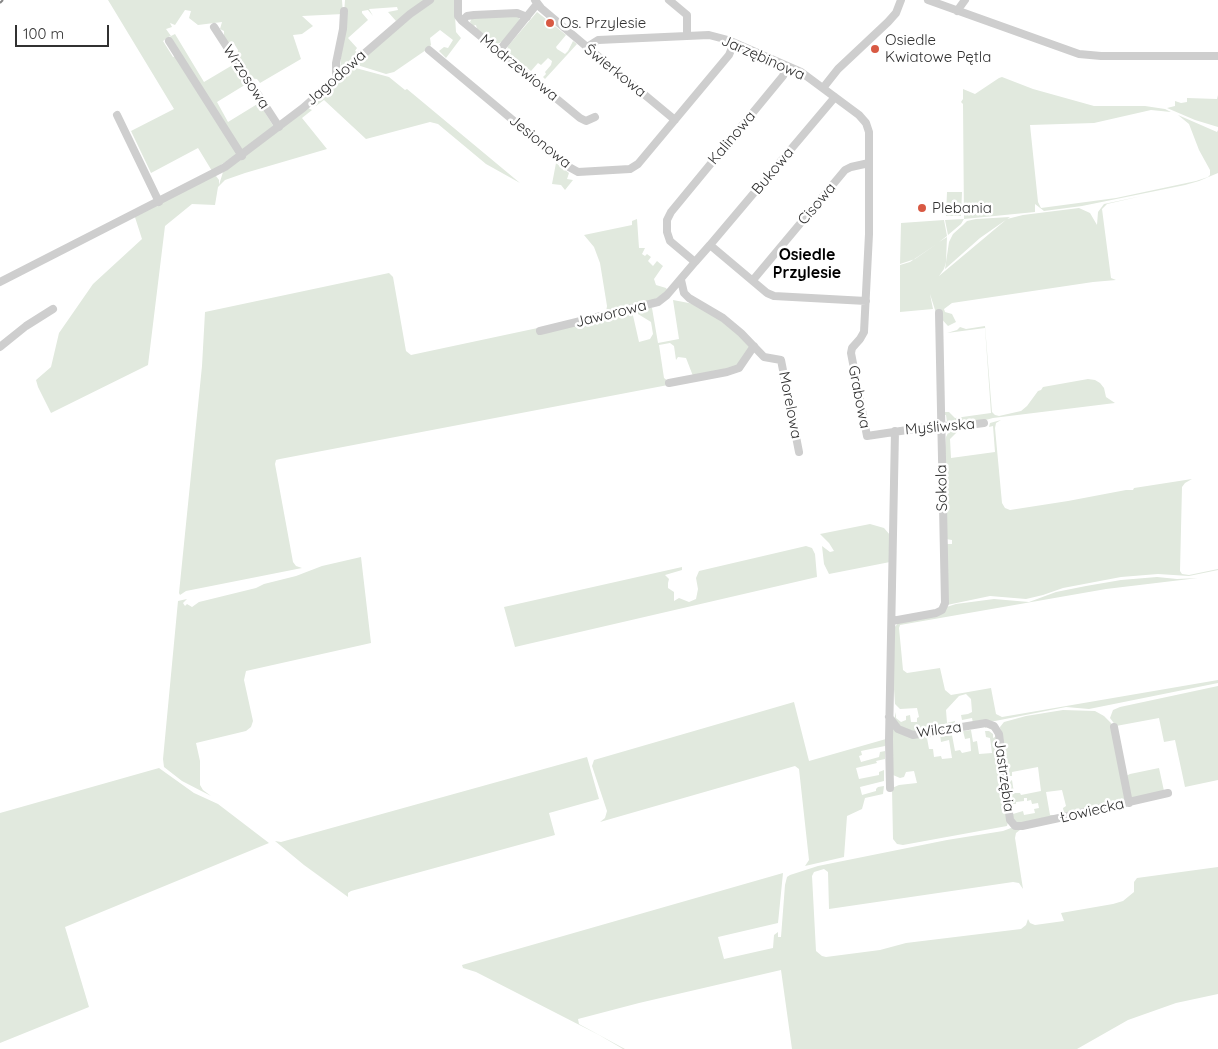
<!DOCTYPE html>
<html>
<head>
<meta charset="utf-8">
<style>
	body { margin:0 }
	#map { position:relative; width:1218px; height:1049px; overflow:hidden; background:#fff; font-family:Quicksand,sans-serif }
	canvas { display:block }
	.scale { position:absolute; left:15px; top:25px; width:94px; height:22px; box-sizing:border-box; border:2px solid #313131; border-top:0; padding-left:6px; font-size:15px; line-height:18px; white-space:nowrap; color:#313131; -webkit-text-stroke:4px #fff; paint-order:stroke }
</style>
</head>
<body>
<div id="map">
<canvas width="1218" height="1049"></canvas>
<div class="scale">100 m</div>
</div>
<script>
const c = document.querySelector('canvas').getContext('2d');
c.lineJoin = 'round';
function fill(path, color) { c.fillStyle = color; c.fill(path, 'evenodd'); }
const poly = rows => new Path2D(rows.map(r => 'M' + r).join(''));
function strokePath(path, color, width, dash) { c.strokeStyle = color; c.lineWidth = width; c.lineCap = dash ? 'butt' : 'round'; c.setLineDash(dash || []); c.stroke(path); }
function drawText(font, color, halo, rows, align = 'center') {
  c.font = font + ' Quicksand,sans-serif'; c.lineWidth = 5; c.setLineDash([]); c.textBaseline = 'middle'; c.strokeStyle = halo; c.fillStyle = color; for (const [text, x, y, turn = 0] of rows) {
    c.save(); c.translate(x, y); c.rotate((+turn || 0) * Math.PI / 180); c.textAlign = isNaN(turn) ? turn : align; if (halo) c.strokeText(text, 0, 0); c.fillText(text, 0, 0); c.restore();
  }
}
fill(poly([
	[108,0,342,0,343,14,302,16,313,26,302,34,293,35,301,59,260,83,257,79,249,78,237,58,238,50,233,42,228,45,224,37,224,31,220,29,222,22,198,25,189,18,191,11,185,10,175,25,170,23,172,27,166,29,171,36,175,34,204,82,236,63,248,83,217,102,228,122,259,103,274,127,242,151,232,137,170,36,163,41,173,57,176,56,237,154,212,171,198,148,151,173,131,131,174,109],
	[345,0,426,0,396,21,388,12,398,10,397,7,369,9,373,16,368,10,362,11,362,13,368,20,348,38,357,48,355,51,357,52,359,50,360,53,340,70],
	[433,0,454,0,456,32,461,38,446,58,439,51,444,47,448,48,453,40,440,30,430,38,431,45,426,50,394,72,386,74,354,64],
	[537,12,570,38,566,35,556,47,557,49,565,54,568,51,573,41,577,44,545,79,543,77,546,74,545,72,551,65,552,61,548,58,541,65,538,63,531,71,509,53,507,50,508,46],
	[518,16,520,20,504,41,497,44,477,29,476,25,473,26,470,22,472,18],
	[352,67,389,77,405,90,407,89,520,183,486,164,438,124,430,122,366,139,324,100,316,106,314,105,314,102],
	[1002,77,1033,89,1094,106,1145,106,1165,109,1171,112,1151,110,1094,123,1030,125,1038,202,1041,208,1116,198,1196,181,1208,177,1210,175,1210,170,1199,150,1189,124,1178,115,1217,132,1218,130,1218,173,1199,181,1185,185,1082,206,1044,211,1035,204,1035,212,964,219,961,224,948,235,945,220,964,219,963,104,961,102,963,99,963,89,975,94,999,78],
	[1218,95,1218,127,1195,120,1167,108,1175,106,1175,101,1181,103,1187,102,1187,98,1217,99],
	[308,108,312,110,302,118,327,149,245,173,225,180,218,187,215,205,192,204,165,226,148,365,51,413,38,387,36,380,51,367,59,333,93,284,142,239,133,211,213,172,219,180,219,185,223,172],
	[556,163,569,173,567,179,573,180,565,190,561,185,552,184],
	[947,192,962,192,961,216,946,216],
	[1142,196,1107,204,1102,209,1111,278,1116,280,1093,282,952,303,944,309,945,312,952,314,956,322,948,326,936,313,930,294,933,309,900,312,900,265,910,262,938,243,915,259,900,264,901,223,944,220,947,236,939,242,947,237,946,262,944,269,939,276,1007,219,1023,215,1079,208,1090,213,1097,225,1098,212,1104,204],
	[1010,217,980,238,945,269,949,242,953,234,963,225,967,221,976,219],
	[637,219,639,248,645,248,642,254,645,256,647,254,651,257,648,261,653,266,657,261,663,266,654,279,656,285,666,288,668,291,652,301,606,312,607,306,600,263,594,247,584,235,632,225,632,221],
	[389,273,393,277,406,351,411,355,594,316,620,313,621,315,624,315,625,312,632,311,639,342,650,339,653,334,651,322,638,314,638,311,650,307,652,308,658,343,679,339,673,300,694,304,723,321,750,346,737,366,693,376,686,358,678,357,676,360,674,346,670,343,659,345,664,378,668,381,668,385,280,459,276,460,275,464,293,562,296,566,302,568,186,591,180,595,179,593,202,366,205,312],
	[985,326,992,412,995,415,999,416,1021,411,1027,406,1038,391,1041,390,1043,387,1088,379,1095,380,1100,383,1104,388,1106,397,1115,403,993,418,982,421,948,423,947,422,946,415,943,415,944,412,949,412,955,418,991,413,985,328,947,333,957,330,960,327,966,329],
	[1001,420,996,423,995,428,1002,503,1005,508,1010,510,1068,501,1126,490,1133,490,1134,488,1147,486,1192,479,1185,483,1182,487,1180,571,1182,574,1189,575,1218,569,1218,570,1189,576,1158,574,1121,577,1063,588,1043,595,1026,599,990,596,947,605,947,544,952,544,952,540,946,539,944,459,946,437,949,431,959,430,950,439,951,458,995,452,993,426,989,427,990,423],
	[870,524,884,528,890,535,890,562,829,574,824,564,822,546,830,552,834,551,829,543,820,534],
	[806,546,812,548,815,554,817,577,515,647,504,607,682,567,682,570,665,575,669,579,668,583,668,588,674,592,674,601,679,598,689,602,696,599,698,589,696,578,699,571],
	[361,557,371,643,246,671,244,680,253,721,251,727,246,731,196,743,200,761,200,785,203,790,211,796,182,781,164,767,163,759,178,601,187,599,183,603,185,606,187,604,192,607,199,602,256,588,264,584,296,576,322,566],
	[1157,577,1177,579,1198,578,1106,589,900,625,899,628,903,670,907,673,940,668,945,690,951,695,991,688,996,714,1002,717,1218,680,1218,683,1099,707,1089,709,1066,707,995,721,973,723,972,718,962,720,961,715,968,714,972,712,971,699,966,694,959,696,946,710,947,723,955,721,955,727,920,733,902,729,894,720,896,712,896,718,901,722,906,720,906,716,910,715,911,722,917,722,917,718,919,717,917,708,900,709,895,704,893,674,894,628,899,622,956,604,994,599,1029,602,1056,592,1086,586,1121,580],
	[1218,686,1218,780,1185,787,1175,740,1164,742,1159,718,1116,726,1110,718,1113,710,1120,707],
	[794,702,809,761,886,739,885,746,861,751,862,755,859,756,861,762,879,757,880,752,885,751,885,759,876,761,877,763,856,768,859,779,879,775,879,772,884,770,884,781,860,787,862,795,876,791,876,789,878,787,884,786,883,794,865,798,862,809,847,816,844,857,805,866,809,860,799,769,795,766,600,822,605,818,607,811,592,766,594,760],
	[1063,710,1095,711,1104,716,1111,723,1113,729,1127,800,1064,814,1063,808,1066,806,1062,790,1046,792,1050,815,1054,815,1053,816,1019,824,1013,822,1013,814,1023,811,1024,815,1035,813,1034,809,1039,808,1038,803,1032,804,1031,800,1027,801,1027,798,1024,798,1024,801,1016,802,1016,804,1010,804,1008,783,1012,780,1014,793,1020,793,1021,795,1041,791,1038,767,1012,772,1012,776,1007,776,1000,727,1004,722,1026,716],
	[985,725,996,731,1008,822,1007,826,903,845,897,844,893,839,892,788,899,785,917,783,914,771,906,772,904,777,900,778,893,775,892,727,930,735,931,737,927,738,929,749,933,749,934,757,941,756,942,759,952,758,949,740,941,742,940,735,952,735,955,751,960,750,962,753,971,751,970,738,965,739,963,731,971,730,973,742,977,741,979,754,992,753,990,738,986,737,985,731,989,731,993,734,993,738,995,737,995,732,987,727,985,728],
	[587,757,599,799,549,813,555,835,351,891,348,893,348,897,304,865,275,841,281,842],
	[159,768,194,793,218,804,269,843,65,927,89,1007,0,1043,0,813],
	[1159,768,1164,791,1138,799,1131,797,1126,776,1130,774],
	[1011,828,1020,830,1016,833,1015,838,1023,889,1019,883,1013,882,829,909,828,872,824,869,814,872,812,876,816,951,822,956,826,957,880,950,906,943,1021,929,1026,925,1028,919,1030,923,1035,925,1064,921,1061,913,1113,904,1123,901,1134,892,1134,882,1137,878,1218,867,1218,994,1176,1003,1128,1020,1077,1049,792,1049,781,970,639,1003,578,1019,579,1024,625,1049,623,1049,599,1035,476,972,463,968,462,965,783,873,778,923,718,937,724,959,773,948,774,935,778,932,778,937,781,937,785,885,787,877,790,875,818,866,947,840,1003,831]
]), '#e1e9de');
strokePath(poly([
	[458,0,458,16,462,21,580,118,586,121,595,117],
	[535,0,541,8,587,47,675,120],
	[669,0,687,15,687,36],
	[928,0,1079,54,1101,56,1218,56],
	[957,11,965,0],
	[462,21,467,16,474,15,517,13,527,17],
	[214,27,279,127],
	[169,41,242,156],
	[587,47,598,40,709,35,728,40,801,72,859,115,866,123,869,132,869,234,864,332,860,339,852,348,851,353,867,436,941,425,953,427,984,423],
	[429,50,569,167,578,172,630,169,638,164,729,55,734,43],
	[499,51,537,4],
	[787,66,783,76,671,212,667,220,667,232,670,241,695,262,710,245,767,293,774,296,866,301],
	[336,78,336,63,343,29,344,11],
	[823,88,838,69,888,22,896,13,901,0],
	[117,115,159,202],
	[710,245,835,97],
	[681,280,684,293,689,298,723,318,741,333,764,357,781,360,799,452],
	[753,280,845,170,851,167,869,163],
	[0,282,225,167,303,108,358,59,410,14,430,0],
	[540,331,658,302,667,295,695,262],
	[0,347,26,326,53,309],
	[669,383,727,372,739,368,754,346],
	[892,621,936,613,942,610,945,603,939,313],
	[889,717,898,729,913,735,986,723,994,726,999,734,1010,820,1015,826,1022,826,1059,818,1168,793],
	[1114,727,1129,803],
	[890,788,889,740,895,431]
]), '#cecece', 8);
strokePath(poly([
	[0,3,3,0]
]), '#868686', 2, [5, 4]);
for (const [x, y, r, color] of [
	[550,23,5,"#d85943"],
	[875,49,5,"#d85943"],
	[922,208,5,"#d85943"]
]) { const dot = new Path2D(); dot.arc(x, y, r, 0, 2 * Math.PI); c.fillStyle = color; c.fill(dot); strokePath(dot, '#fff', 2); }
drawText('15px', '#313131', '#fff', [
	["Os. Przylesie",560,23],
	["Osiedle",885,40],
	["Kwiatowe Pętla",885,57],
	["Plebania",932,208]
], 'left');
drawText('15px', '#313131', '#fff', [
	["Jarzębinowa",763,58,24],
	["Modrzewiowa",519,68,39],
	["Świerkowa",615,71,39],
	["Wrzosowa",246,77,57],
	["Jagodowa",336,78,-42],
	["Kalinowa",732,138,-50],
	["Jesionowa",540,142,39],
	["Bukowa",773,171,-50],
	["Cisowa",817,204,-50],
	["Jaworowa",611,314,-14],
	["Grabowa",859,397,79],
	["Morelowa",790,405,79],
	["Myśliwska",940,427,-5],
	["Sokola",942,488,-91],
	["Wilcza",939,730,-7],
	["Jastrzębia",1004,776,82],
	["Łowiecka",1092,811,-13]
]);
drawText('bold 16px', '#000', '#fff', [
	["Osiedle",807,255],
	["Przylesie",807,273]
]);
</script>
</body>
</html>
